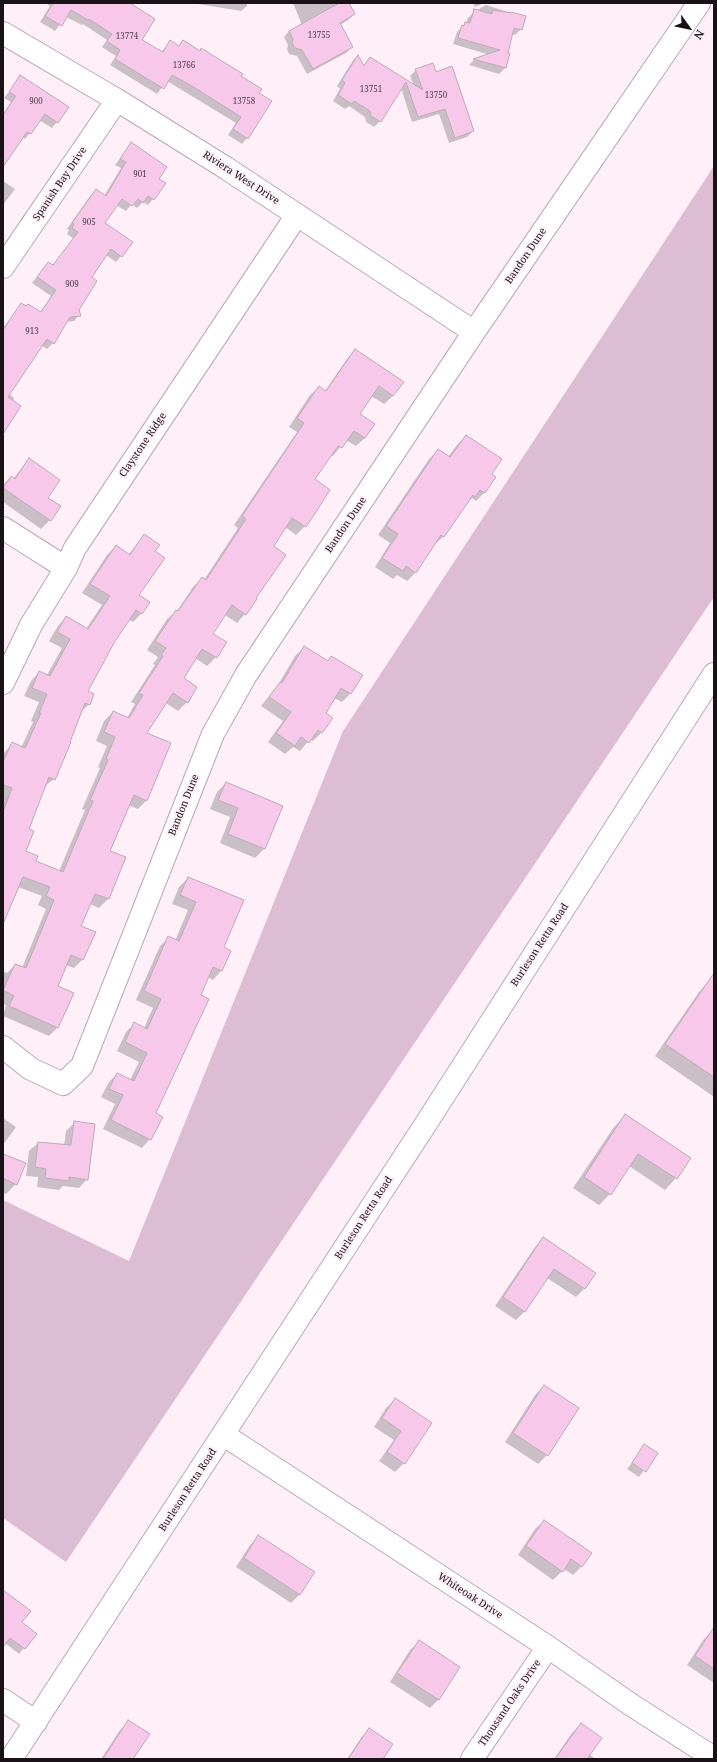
<!DOCTYPE html>
<html>
<head>
<meta charset="utf-8">
<style>
	body { margin:0 }
	#map { position:relative; width:717px; height:1762px; overflow:hidden; background:#feeff9; font-family:"Noto Serif",serif }
	canvas { display:block }
	.frame { position:absolute; inset:0; border:4px solid #191217; pointer-events:none }
	.north { position:absolute; left:669px; top:8px; width:40px; height:40px; -webkit-text-stroke:3px #feeff9; paint-order:stroke; rotate:123deg; font-size:11px; font-weight:700; line-height:16px; text-align:center; color:#191217 }
	.north::after { content:''; display:block; margin:auto; width:14px; height:18px; background:#191217; clip-path:polygon(50% 0,100% 100%,50% 72%,0 100%) }
</style>
</head>
<body>
<div id="map">
<canvas width="717" height="1762"></canvas>
<div class="frame"></div>
<div class="north">N</div>
</div>
<script>
const c = document.querySelector('canvas').getContext('2d');
c.lineJoin = 'round';
function fill(path, color) { c.fillStyle = color; c.fill(path, 'evenodd'); }
const poly = rows => new Path2D(rows.map(r => 'M' + r).join(''));
function strokePath(path, color, width, dash) { c.strokeStyle = color; c.lineWidth = width; c.lineCap = dash ? 'butt' : 'round'; c.setLineDash(dash || []); c.stroke(path); }
function drawText(font, color, halo, rows, align = 'center') {
  c.font = font + ' "Noto Serif",serif'; c.lineWidth = 4; c.setLineDash([]); c.textBaseline = 'middle'; c.strokeStyle = halo; c.fillStyle = color; for (const [text, x, y, turn = 0] of rows) {
    c.save(); c.translate(x, y); c.rotate((+turn || 0) * Math.PI / 180); c.textAlign = isNaN(turn) ? turn : align; if (halo) c.strokeText(text, 0, 0); c.fillText(text, 0, 0); c.restore();
  }
}
fill(poly([
	[714,166,714,597,66,1562,3,1518,3,1200,129,1261,343,731]
]), '#ddbdd3');
fill(poly([
	[46,3,128,3,140,40,161,52,170,42,178,47,183,42,199,52,202,49,240,77,258,94,247,138,242,144,228,135,236,123,167,81,157,94,110,65,116,56,102,47,107,40,83,24,82,25,66,17,55,31,40,22,50,6],
	[192,3,247,3,247,6,241,11],
	[293,3,348,3,354,14,348,20,340,25,352,47,346,53,307,74,297,56,289,54,287,49,288,45,284,37,289,31,302,25],
	[473,3,484,3,475,7],
	[486,5,524,17,521,29,515,35,512,34,506,53,509,54,505,68,499,74,469,65,474,60,490,55,453,44,457,32,466,23,468,18,474,12],
	[357,56,363,66,370,58,414,86,410,76,416,70,435,73,473,131,467,137,449,143,439,114,412,122,401,88,380,121,374,127,366,122,365,117,349,106,345,109,333,101,340,89,337,86,352,62],
	[21,76,57,122,52,128,39,120,30,133,25,139,22,137,3,165,3,114,11,102,4,98],
	[131,144,158,179,153,199,148,205,143,202,137,208,132,204,126,211,116,205,104,223,121,256,116,262,106,255,91,278,78,309,79,315,74,321,66,322,53,343,47,349,41,345,9,394,14,398,3,430,3,328,22,304,40,313,51,296,32,283,48,263,52,266,74,239,67,234,69,230,67,229,90,196,96,190,104,196,121,168,115,165],
	[3,181,15,189,3,205],
	[355,350,393,396,384,404,371,396,359,414,365,438,356,446,346,440,333,456,331,455,314,480,305,526,296,535,285,527,272,547,245,614,237,623,225,615,212,634,216,657,207,666,195,658,182,678,187,702,178,711,166,703,146,733,146,801,138,809,128,805,109,851,124,858,108,899,99,908,90,904,80,926,82,960,74,968,66,965,56,986,58,1027,49,1036,3,1016,6,1005,3,1004,3,971,7,973,15,965,22,968,46,909,38,905,42,896,18,887,3,922,3,754,12,744,21,748,33,722,31,721,39,702,24,696,31,681,39,672,47,675,62,648,49,641,58,626,66,617,86,629,102,605,82,593,107,555,116,546,128,555,144,535,154,551,137,595,142,613,133,622,128,619,113,643,87,691,89,704,80,713,54,779,44,787,28,830,25,852,35,861,59,871,85,810,82,809,100,768,98,767,107,746,96,741,104,721,113,712,127,718,135,704,131,702,155,665,153,664,158,657,147,650,167,619,177,611,193,587,202,578,204,580,238,528,234,525,297,432,289,427,310,395,319,387,325,391,347,359],
	[466,436,490,474,485,492,476,501,472,498,465,505,443,537,434,545,416,572,407,581,397,575,393,579,375,567,390,543,378,535,429,459,438,450,448,457,457,445],
	[29,459,47,498,50,520,41,529,3,502,3,485,11,477,13,479],
	[304,648,327,662,332,657,362,675,350,694,342,702,334,698,324,713,322,732,313,741,310,739,300,751,293,747,285,754,268,742,283,721,261,706,278,685,295,656],
	[226,783,282,806,264,849,255,858,220,843,230,817,210,809,217,792],
	[188,878,222,948,230,951,221,971,213,980,208,977,155,1114,150,1139,142,1148,103,1129,115,1104,101,1097,109,1082,117,1074,130,1080,139,1062,117,1051,126,1032,134,1024,144,1028,153,1008,136,1000,160,946,169,938,175,941,188,910,172,904,179,887],
	[710,980,714,983,714,1097,655,1056,699,992],
	[625,1116,676,1178,665,1190,629,1166,610,1194,599,1205,573,1188,614,1127],
	[3,1118,16,1127,3,1145],
	[75,1122,87,1179,79,1188,63,1186,59,1190,37,1187,38,1177,26,1176,29,1151,38,1143,64,1146,66,1131],
	[3,1155,16,1184,6,1194,3,1193],
	[543,1239,584,1289,576,1297,547,1278,524,1312,516,1320,495,1306,535,1247],
	[544,1386,547,1455,538,1464,505,1442,535,1395],
	[395,1400,431,1424,404,1463,395,1472,379,1461,394,1440,374,1427,386,1408],
	[644,1446,656,1454,639,1477,627,1469],
	[544,1521,581,1567,573,1575,564,1569,553,1580,518,1555,535,1529],
	[259,1537,300,1594,291,1603,236,1567,250,1545],
	[3,1591,21,1623,35,1634,19,1654,5,1643,3,1645],
	[712,1631,714,1632,714,1683,687,1665,704,1639],
	[419,1642,459,1668,438,1700,430,1708,390,1682,410,1650],
	[129,1721,132,1759,101,1759,120,1730],
	[581,1724,589,1754,594,1758,593,1759,554,1759,572,1733],
	[369,1729,381,1759,347,1759,361,1738]
]), '#0003');
const building = poly([
	[53,3,130,3,155,19,142,40,163,52,170,40,179,46,183,40,200,51,201,48,243,74,241,76,262,89,259,93,272,101,248,139,233,129,241,117,192,86,172,75,164,89,115,59,120,50,107,41,112,34,89,19,88,20,71,10,62,26,45,16,53,3],
	[339,3,349,3,355,14,340,23,353,47,313,69,302,50,295,48,292,43,293,39,289,31,339,3],
	[474,9,492,14,493,10,511,13,511,12,526,16,522,30,514,28,508,53,510,53,506,68,473,59,500,50,458,38,462,25,464,26,465,22,470,23,474,9],
	[358,55,364,66,370,57,423,90,415,69,433,63,436,72,452,66,474,131,455,138,445,109,418,117,406,82,381,122,371,116,370,111,354,101,352,104,338,95,345,83,342,80,358,55],
	[20,75,69,107,58,123,45,114,31,134,27,132,3,167,3,115,16,96,9,92,20,75],
	[131,142,167,167,159,179,166,183,154,200,148,196,143,203,138,199,132,206,122,199,105,223,133,242,122,257,111,249,92,277,97,281,79,310,81,316,70,317,54,344,47,339,8,397,21,406,3,434,3,330,21,303,26,306,28,304,41,312,56,290,37,277,48,262,53,265,78,232,72,228,74,224,72,223,96,189,106,196,126,162,120,159,131,142],
	[355,349,404,382,393,396,379,386,360,414,375,424,365,438,354,431,342,448,338,446,315,479,330,490,316,512,306,527,292,518,274,546,286,555,256,598,257,599,246,615,232,605,213,634,227,642,217,658,202,649,184,678,197,687,188,703,173,693,147,733,171,743,147,801,134,795,110,851,126,857,109,899,95,894,81,926,96,932,83,960,71,955,58,986,74,993,58,1028,9,1006,14,996,3,990,15,964,26,968,54,900,46,896,50,887,23,877,3,924,3,812,12,788,3,785,3,762,12,742,25,748,41,713,39,713,47,694,32,688,39,671,50,676,70,639,57,632,66,616,88,629,110,596,90,584,116,545,130,555,144,534,160,545,155,551,165,558,139,595,150,602,142,614,136,610,114,643,88,691,94,694,90,705,85,703,70,742,71,742,55,780,49,777,29,829,34,831,26,851,38,856,36,861,63,872,93,801,90,800,108,760,106,759,115,737,104,732,113,711,129,718,143,695,139,693,163,656,161,655,166,648,155,641,176,610,178,611,202,577,206,580,246,519,242,516,304,423,297,418,319,386,326,391,355,349],
	[466,435,502,459,492,474,496,477,485,493,480,490,475,497,473,495,444,537,441,535,416,573,406,566,403,571,382,558,398,534,386,526,438,449,450,457,466,435],
	[29,458,60,480,48,498,61,506,51,521,3,488,11,476,15,479,29,458],
	[304,646,328,661,331,656,363,675,351,694,341,688,326,713,333,718,322,733,318,730,309,743,301,737,295,746,276,733,291,712,269,697,280,682,282,683,304,646],
	[226,782,283,806,265,849,228,834,238,808,218,800,226,782],
	[188,877,244,900,224,947,231,951,222,971,213,967,201,995,209,999,156,1113,163,1117,151,1140,111,1120,123,1095,109,1089,117,1073,134,1081,147,1053,125,1042,134,1022,147,1029,161,999,144,991,168,936,179,941,196,902,180,895,188,877],
	[714,973,714,1077,665,1044,714,973],
	[625,1114,691,1158,677,1179,638,1154,611,1195,584,1177,625,1114],
	[74,1121,95,1124,88,1180,69,1177,69,1181,45,1178,46,1169,35,1167,38,1142,71,1145,74,1121],
	[3,1154,26,1163,17,1185,3,1178,3,1154],
	[543,1237,596,1273,585,1289,554,1269,525,1312,503,1297,543,1237],
	[544,1385,579,1408,548,1456,513,1433,544,1385],
	[395,1398,432,1423,405,1464,387,1452,401,1431,382,1418,395,1398],
	[644,1444,658,1453,646,1472,632,1463,644,1444],
	[544,1520,592,1553,582,1567,571,1559,563,1572,526,1546,544,1520],
	[258,1535,315,1572,300,1595,244,1558,258,1535],
	[3,1590,31,1611,22,1622,37,1634,25,1649,10,1638,3,1647,3,1590],
	[714,1627,714,1669,695,1656,714,1627],
	[419,1640,460,1667,439,1700,397,1673,419,1640],
	[128,1720,150,1734,133,1759,103,1759,128,1720],
	[581,1723,602,1738,587,1759,555,1759,581,1723],
	[369,1728,393,1744,383,1759,348,1759,369,1728]
]);
fill(building, '#f8c8ea');
strokePath(building, '#bcaab6', 1);
const minor = poly([
	[3,33,117,100,226,168,474,332],
	[3,267,117,100],
	[3,528,66,568],
	[3,683,31,625,66,568,75,548,297,215],
	[3,1047,31,1069,63,1084,82,1066,213,734,246,675,474,332,699,3],
	[224,1435,548,1647,630,1704,714,1758],
	[3,1700,36,1722],
	[11,1759,427,1122,714,674],
	[472,1759,548,1647]
]);
strokePath(minor, '#baa8b5', 24);
strokePath(minor, '#fff', 22);
drawText('8px', '#51404c', null, [
	["13755",319,36],
	["13774",127,37],
	["13766",184,66],
	["13751",371,90],
	["13750",436,96],
	["900",36,102],
	["13758",244,102],
	["901",140,175],
	["905",89,223],
	["909",72,285],
	["913",32,332]
]);
drawText('10px', '#191217', '#feeff9', [
	["Riviera West Drive",241,178,33],
	["Spanish Bay Drive",60,184,-56],
	["Bandon Dune",526,256,-56],
	["Claystone Ridge",143,445,-56],
	["Bandon Dune",346,525,-56],
	["Bandon Dune",184,805,-68],
	["Burleson Retta Road",540,945,-57],
	["Burleson Retta Road",364,1218,-57],
	["Burleson Retta Road",188,1490,-57],
	["Whiteoak Drive",470,1596,33],
	["Thousand Oaks Drive",510,1703,-56]
]);
</script>
</body>
</html>
